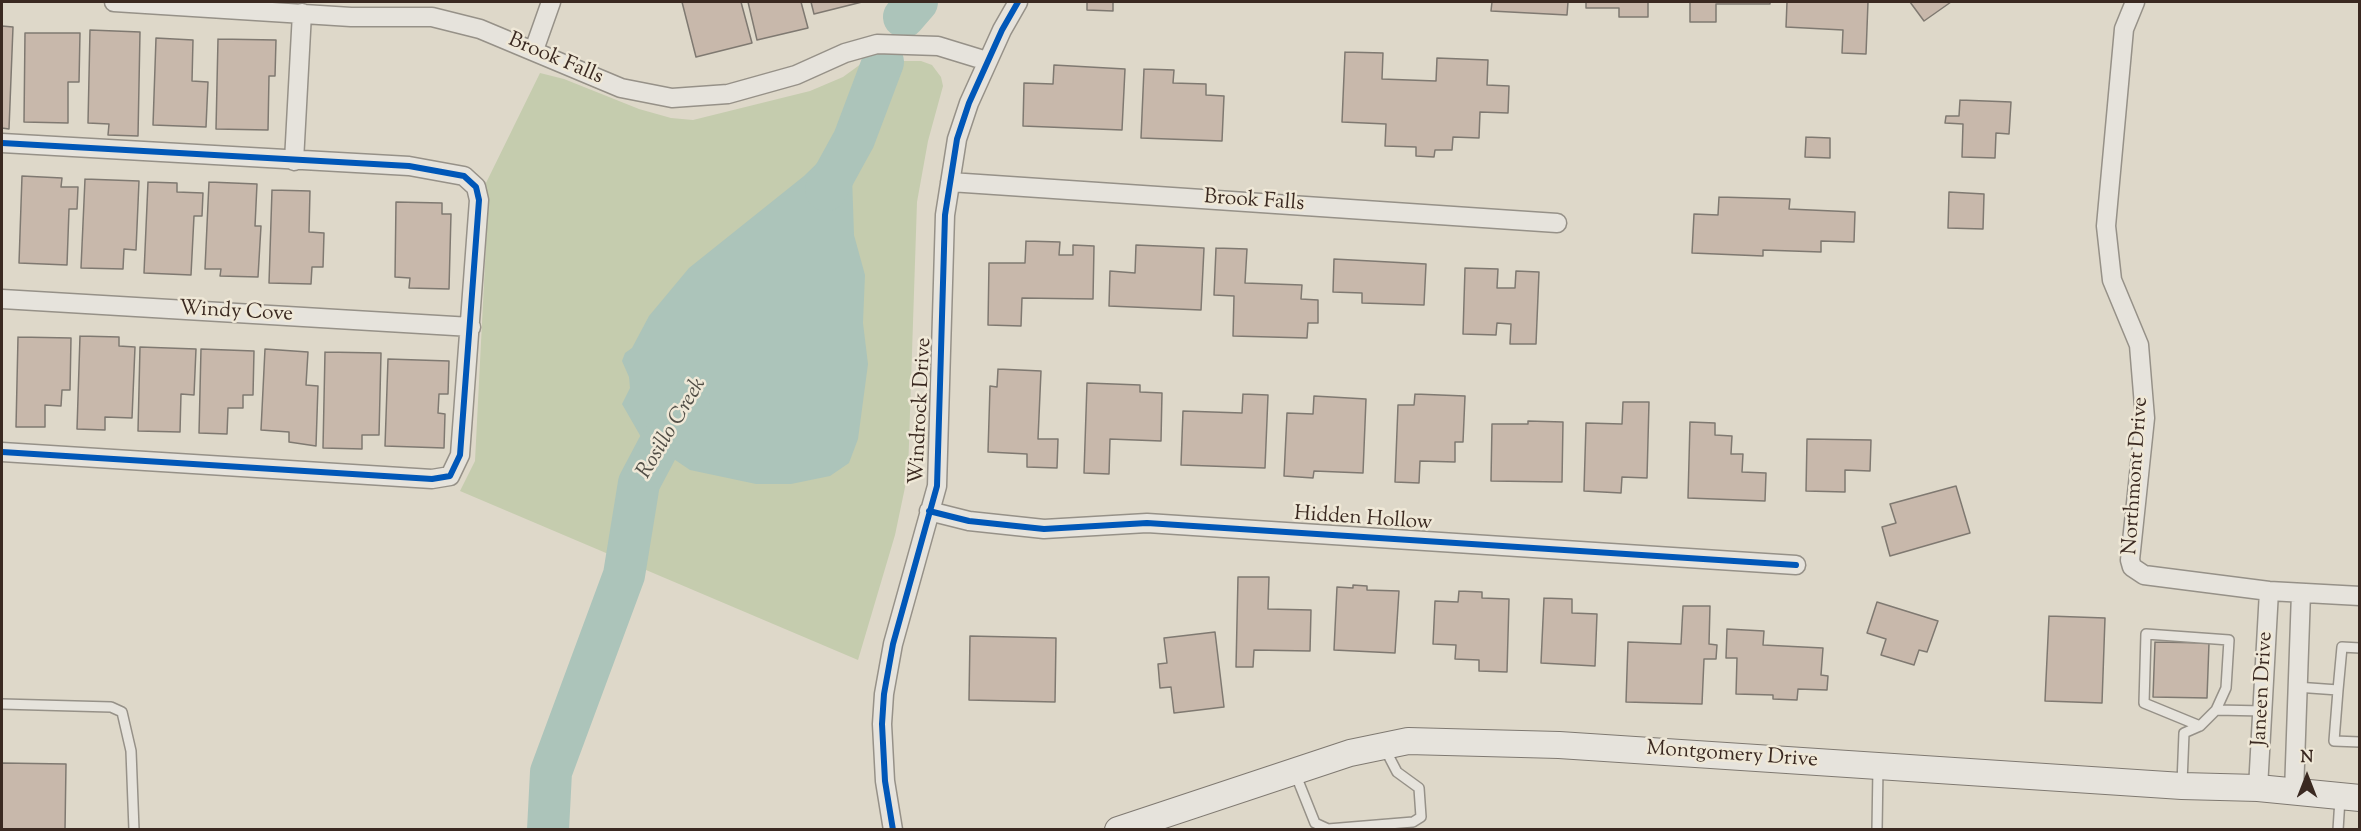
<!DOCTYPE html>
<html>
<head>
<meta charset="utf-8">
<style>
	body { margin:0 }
	#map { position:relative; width:2361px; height:831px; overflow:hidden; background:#ded8c9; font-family:"Sorts Mill Goudy",serif }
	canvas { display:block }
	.frame { position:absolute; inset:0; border:3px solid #3a2921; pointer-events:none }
	.north { position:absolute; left:2277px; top:747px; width:60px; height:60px; -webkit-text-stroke:4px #efe8d7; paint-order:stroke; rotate:0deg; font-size:16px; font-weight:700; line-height:24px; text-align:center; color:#3a2921 }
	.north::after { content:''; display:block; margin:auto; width:21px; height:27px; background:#3a2921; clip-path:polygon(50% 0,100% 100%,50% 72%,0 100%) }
</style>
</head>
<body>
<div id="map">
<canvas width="2361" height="831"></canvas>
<div class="frame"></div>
<div class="north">N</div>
</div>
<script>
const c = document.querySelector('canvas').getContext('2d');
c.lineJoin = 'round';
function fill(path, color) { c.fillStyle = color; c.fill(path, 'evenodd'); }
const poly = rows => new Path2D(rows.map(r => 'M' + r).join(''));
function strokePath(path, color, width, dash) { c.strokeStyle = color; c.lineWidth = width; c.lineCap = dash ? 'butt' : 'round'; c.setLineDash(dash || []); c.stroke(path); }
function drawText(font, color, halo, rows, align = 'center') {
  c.font = font + ' "Sorts Mill Goudy",serif'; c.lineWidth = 5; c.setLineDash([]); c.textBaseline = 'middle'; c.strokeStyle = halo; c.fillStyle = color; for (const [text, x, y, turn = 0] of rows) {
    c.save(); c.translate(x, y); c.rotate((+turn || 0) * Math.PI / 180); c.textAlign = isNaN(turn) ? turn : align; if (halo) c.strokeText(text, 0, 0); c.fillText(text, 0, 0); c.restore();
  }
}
fill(poly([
	[865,61,921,61,932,65,941,77,943,86,928,141,917,202,908,473,895,535,858,660,460,491,475,461,488,204,485,185,540,73,564,79,639,109,671,118,693,120,810,91,843,77]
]), '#c5ccae');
fill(poly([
	[843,138,854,139,860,151,852,176,854,235,865,275,863,323,868,364,858,439,849,463,830,476,791,484,756,484,690,470,641,437,622,404,630,388,629,377,622,361,625,353,632,348,649,316,689,268,804,176]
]), '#acc4ba');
strokePath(poly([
	[904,17,917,2],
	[826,190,854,139,883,62],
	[548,830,551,772,624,575,639,483,657,449,689,400]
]), '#acc4ba', 42);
const building = poly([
	[682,2,741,2,752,43,696,57,682,2],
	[748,2,801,2,808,28,757,40,748,2],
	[811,2,862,2,814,14,811,2],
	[1087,2,1113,2,1113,11,1087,10,1087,2],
	[1492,2,1568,2,1567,15,1491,11,1492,2],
	[1586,2,1648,2,1648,17,1619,17,1619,8,1586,8,1586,2],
	[1690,2,1770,2,1770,4,1716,4,1716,22,1690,22,1690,2],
	[1787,2,1868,2,1866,54,1842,53,1843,30,1786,27,1787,2],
	[1910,2,1951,2,1924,21,1910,2],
	[2,26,13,27,9,129,2,128,2,26],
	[90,30,140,32,138,136,108,135,109,124,88,123,90,30],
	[25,33,80,33,79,82,68,82,68,123,24,122,25,33],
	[156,38,193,40,192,81,208,82,206,127,153,125,156,38],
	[218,39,276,40,275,76,269,76,268,130,216,129,218,39],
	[1345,52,1383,53,1382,79,1436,81,1437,58,1488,60,1487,85,1509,86,1508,113,1480,112,1479,138,1453,137,1452,150,1435,150,1434,157,1416,156,1416,147,1385,146,1386,124,1342,122,1345,52],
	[1054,65,1125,69,1122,130,1023,126,1024,83,1053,84,1054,65],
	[1144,69,1174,70,1173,83,1206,84,1206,95,1224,96,1222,141,1141,138,1144,69],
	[1960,100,2011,102,2009,134,1996,133,1995,158,1962,157,1963,124,1945,123,1946,116,1959,116,1960,100],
	[1806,137,1830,138,1830,158,1805,157,1806,137],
	[22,176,62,178,61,187,78,187,77,209,69,209,67,265,19,263,22,176],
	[85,179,139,181,136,250,124,249,123,269,81,268,85,179],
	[148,182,177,183,177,192,203,193,202,216,194,216,191,275,144,273,148,182],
	[209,182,257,184,255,226,261,226,258,277,220,276,221,269,205,269,209,182],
	[272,190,310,191,309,232,324,233,323,267,312,267,311,284,269,283,272,190],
	[1949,192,1984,194,1983,229,1948,228,1949,192],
	[1719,197,1790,199,1789,209,1855,212,1854,242,1821,241,1821,252,1763,250,1763,256,1692,253,1694,214,1718,215,1719,197],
	[396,202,442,203,442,214,451,214,449,289,409,288,410,278,395,277,396,202],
	[1026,241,1060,242,1059,255,1073,255,1073,245,1094,246,1093,299,1022,298,1021,326,988,325,989,263,1025,263,1026,241],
	[1136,245,1204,248,1201,310,1109,306,1110,271,1135,273,1136,245],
	[1216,248,1247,249,1245,283,1302,285,1301,299,1318,300,1318,323,1308,323,1307,338,1233,336,1234,296,1214,295,1216,248],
	[1334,259,1426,264,1424,305,1362,303,1362,293,1333,292,1334,259],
	[1465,268,1498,269,1497,288,1515,288,1516,271,1539,272,1536,344,1510,344,1511,324,1497,323,1496,335,1463,334,1465,268],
	[80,336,119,337,119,346,135,347,132,418,105,417,105,430,77,429,80,336],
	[18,337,71,338,70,390,62,390,61,406,45,405,45,427,16,427,18,337],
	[140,347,196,349,194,395,181,394,180,432,138,431,140,347],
	[201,349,254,351,253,395,243,395,243,408,228,408,227,434,199,433,201,349],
	[265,349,308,352,306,385,318,386,316,446,289,442,289,432,261,430,265,349],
	[325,352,381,353,379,435,362,435,362,449,323,448,325,352],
	[388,359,449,361,448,394,439,394,438,413,445,414,444,448,385,446,388,359],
	[998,369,1041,371,1038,439,1058,439,1057,468,1027,467,1027,454,988,452,990,386,997,387,998,369],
	[1087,383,1140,385,1140,392,1162,393,1161,441,1110,439,1109,474,1084,473,1087,383],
	[1243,394,1268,395,1265,468,1181,465,1183,411,1242,413,1243,394],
	[1415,394,1465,396,1463,442,1455,442,1455,462,1420,461,1419,483,1395,482,1398,405,1414,405,1415,394],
	[1314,396,1366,399,1363,473,1314,471,1313,478,1284,476,1287,413,1313,414,1314,396],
	[1623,402,1649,402,1647,478,1622,477,1621,493,1584,491,1586,423,1622,424,1623,402],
	[1528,421,1563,422,1562,482,1491,481,1492,424,1528,424,1528,421],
	[1690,422,1715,423,1715,435,1732,436,1731,454,1743,454,1742,472,1766,473,1765,501,1688,498,1690,422],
	[1807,439,1871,440,1870,471,1845,470,1845,492,1806,491,1807,439],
	[1956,486,1970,533,1890,556,1882,527,1896,523,1890,504,1956,486],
	[1238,577,1269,577,1268,609,1311,610,1310,651,1254,650,1253,667,1236,667,1238,577],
	[1353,585,1367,586,1367,590,1399,591,1395,653,1334,650,1337,587,1353,588,1353,585],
	[1459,591,1482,592,1482,598,1509,599,1507,672,1479,671,1479,660,1455,659,1456,645,1433,644,1435,601,1458,602,1459,591],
	[1544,598,1572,599,1572,613,1597,614,1595,666,1541,663,1544,598],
	[1877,602,1938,621,1927,652,1919,650,1914,665,1881,655,1886,639,1867,633,1877,602],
	[1683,606,1710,606,1709,644,1717,645,1716,659,1704,659,1702,704,1626,702,1628,642,1681,644,1683,606],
	[2049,616,2105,618,2102,703,2045,701,2049,616],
	[1727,629,1764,631,1763,645,1823,648,1821,675,1828,676,1827,690,1798,689,1797,700,1773,699,1773,695,1736,694,1737,658,1726,658,1727,629],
	[1215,632,1224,707,1174,713,1171,687,1160,688,1158,664,1167,663,1164,638,1215,632],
	[970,636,1056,638,1055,702,969,700,970,636],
	[2155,642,2209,643,2207,698,2153,697,2155,642],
	[2,763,66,764,65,830,2,830,2,763]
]);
fill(building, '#c8b8ab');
strokePath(building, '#7f7971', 1.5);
const service = poly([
	[2296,687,2338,690,2342,647,2360,648],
	[2338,690,2334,741,2360,742],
	[2,704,111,707,122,712,131,751,134,830],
	[2216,710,2264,711],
	[1295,773,1315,823,1328,829,1413,822,1421,817,1419,788,1397,772,1385,749],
	[2182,783,2184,733,2200,726,2216,710,2226,688,2229,640,2146,634,2144,703,2200,726],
	[1877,830,1878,768],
	[2338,830,2340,799]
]);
const minor = poly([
	[114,2,351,17,432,17,480,29,621,88,672,98,728,94,796,75,845,53,877,44,938,46,987,61],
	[2135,2,2124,29,2106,226,2112,280,2139,345,2145,418,2130,560,2132,567,2144,575,2269,591,2360,596],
	[534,50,551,2],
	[2,143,409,166,464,176,476,187,479,200,460,455,450,476,432,479,2,452],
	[294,161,302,13],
	[950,182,1557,223],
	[2,299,471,327],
	[929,511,969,521,1044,529,1147,523,1796,565],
	[2258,788,2269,591],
	[2294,792,2301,593],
	[893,830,885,781,882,724,884,694,893,644,937,486,945,215,957,139,969,103,1002,30,1018,2]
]);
const secondary = poly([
	[1118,830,1350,753,1408,741,1559,745,2182,786,2258,788,2360,798]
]);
strokePath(service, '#969188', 12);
strokePath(minor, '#969188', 21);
strokePath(secondary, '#7f7971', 28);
strokePath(service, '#e6e3dc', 9);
strokePath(minor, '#e6e3dc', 18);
strokePath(secondary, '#e6e3dc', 26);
strokePath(poly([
	[2,143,409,166,464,176,476,187,479,200,460,455,450,476,432,479,2,452],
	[929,511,969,521,1044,529,1147,523,1796,565],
	[893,830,885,781,882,724,884,694,893,644,937,486,945,215,957,139,969,103,1002,30,1018,2]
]), '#0057b8', 6);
drawText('21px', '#3a2921', '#efe8d7', [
	["Brook Falls",555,60,23],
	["Brook Falls",1254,202,4],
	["Windy Cove",236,313,3],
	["Windrock Drive",922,411,-87],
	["Northmont Drive",2137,476,-86],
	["Hidden Hollow",1363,520,4],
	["Janeen Drive",2264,689,-87],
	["Montgomery Drive",1732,756,4]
]);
drawText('italic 22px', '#514e46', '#efe8d7', [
	["Rosillo Creek",673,429,-59]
]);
</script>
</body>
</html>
